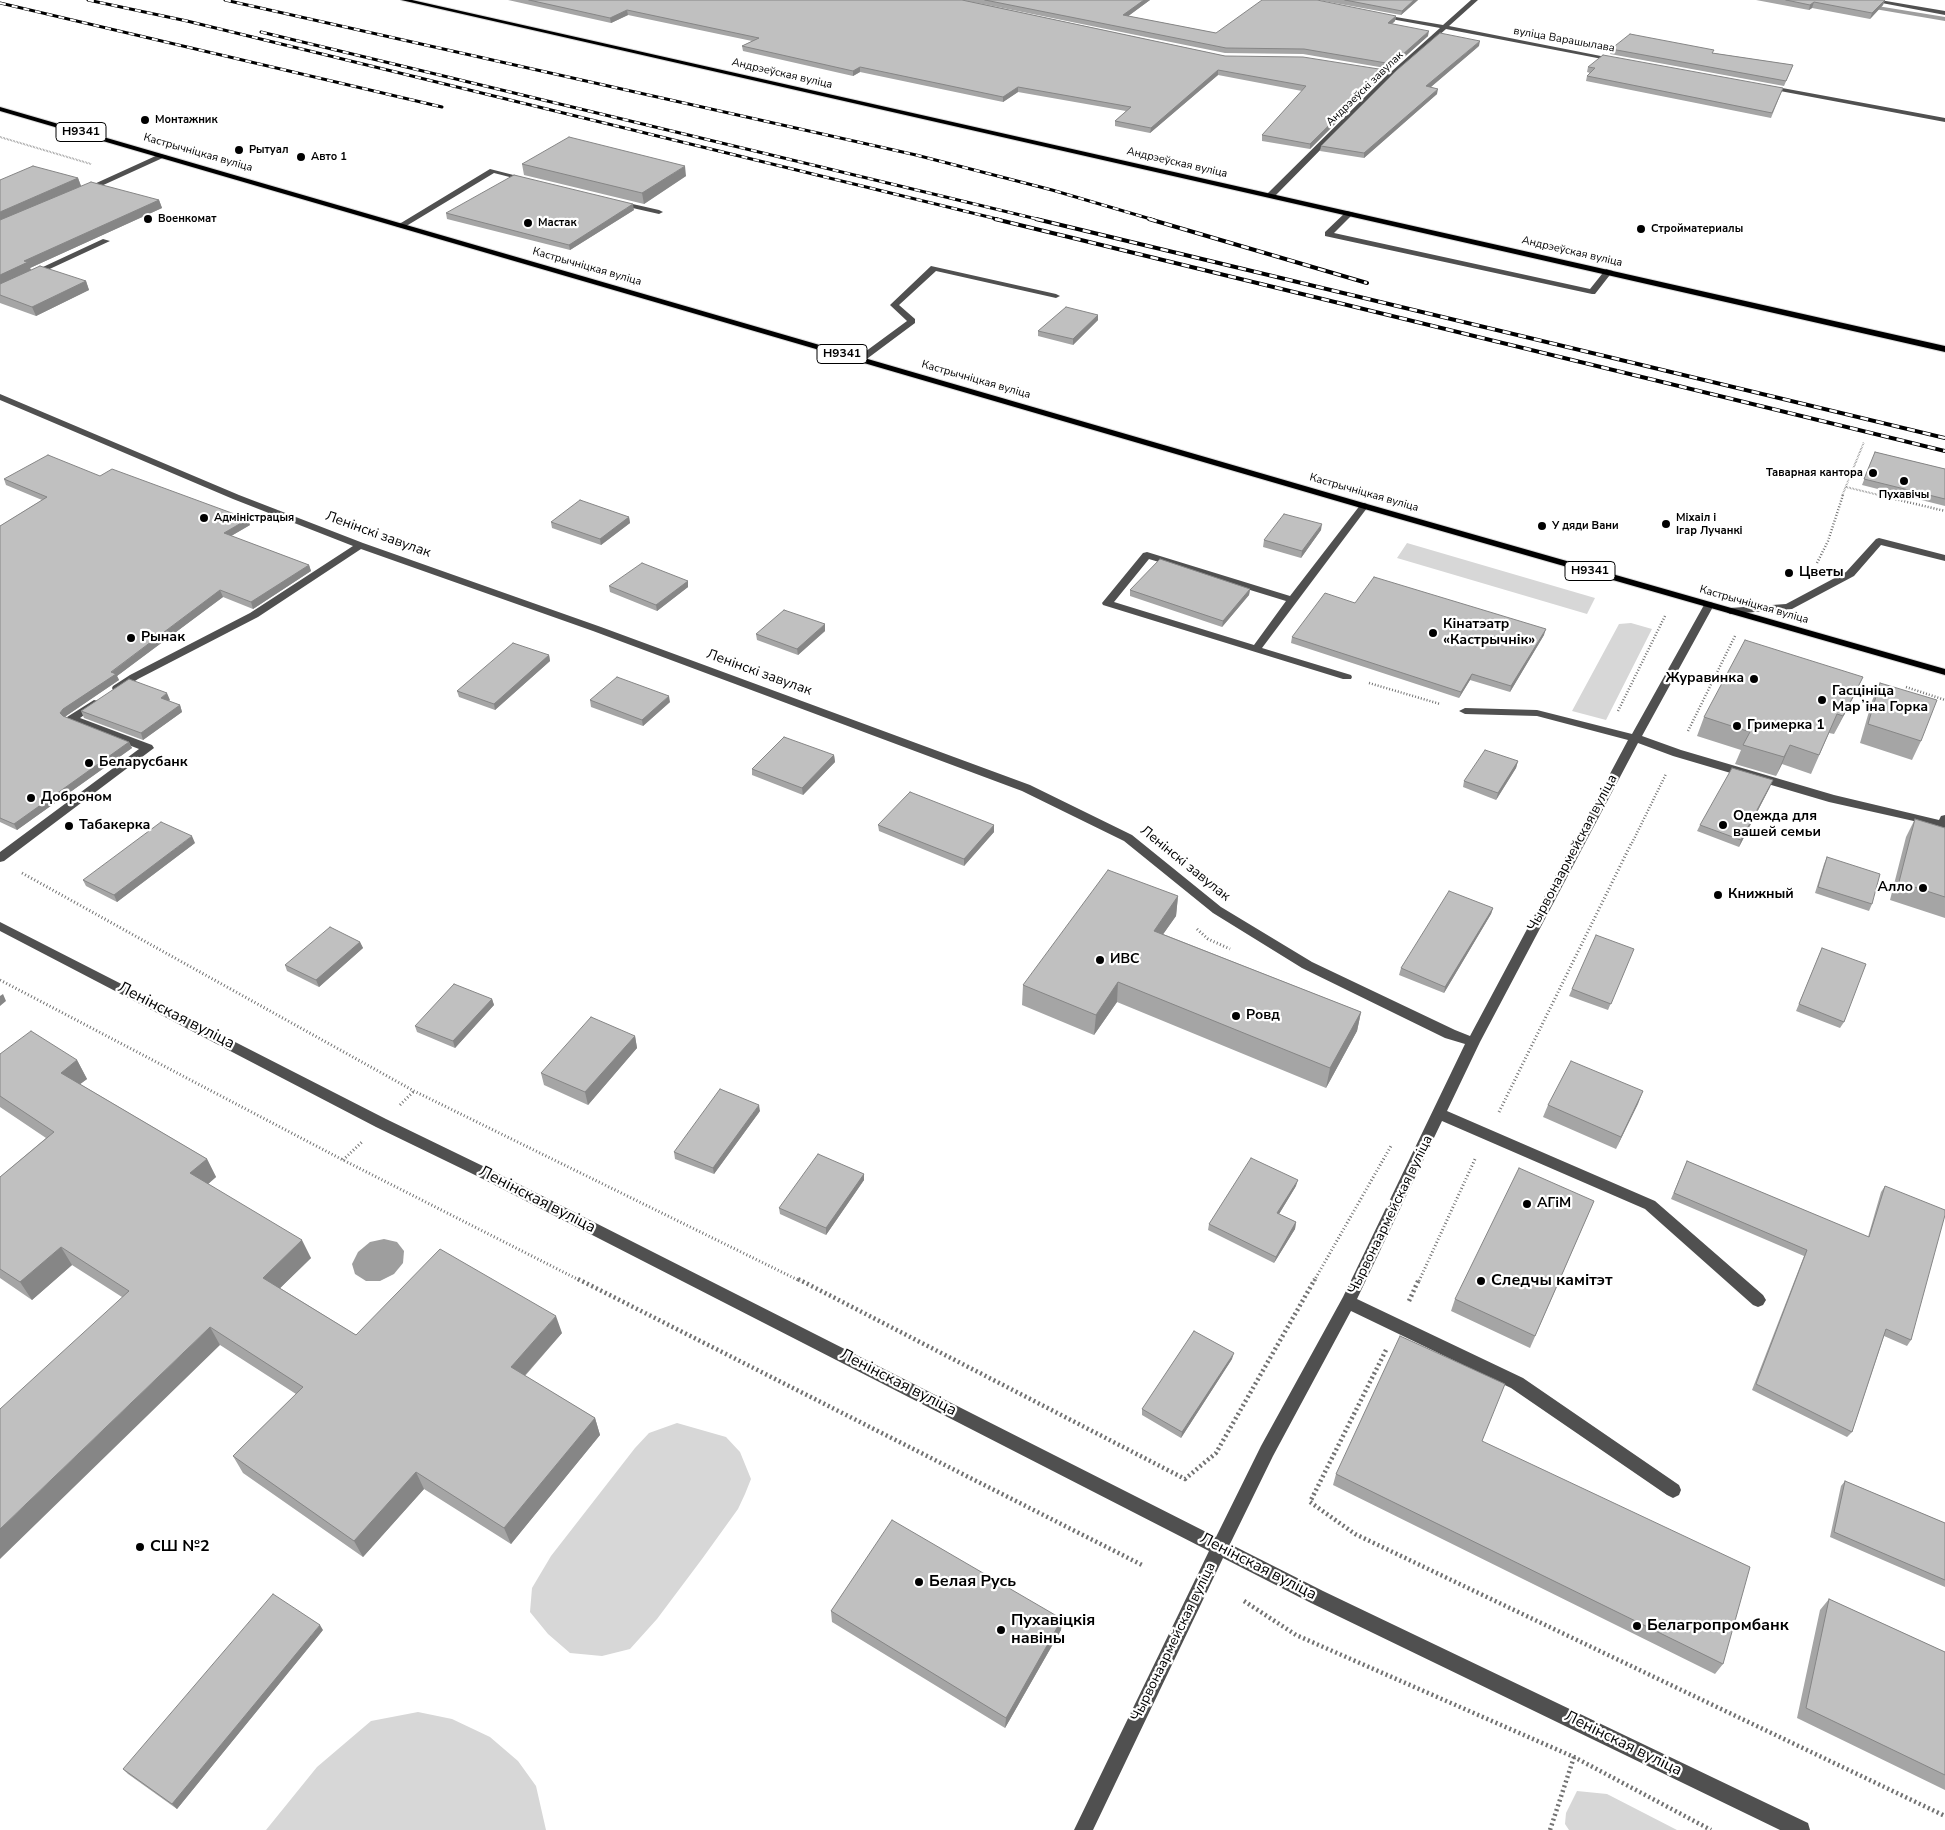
<!DOCTYPE html>
<html>
<head>
<meta charset="utf-8">
<style>
	body { margin:0 }
	canvas { display:block; background:#fff }
</style>
</head>
<body>
<canvas width="1945" height="1830"></canvas>
<script>
const c = document.querySelector('canvas').getContext('2d');
c.lineJoin = 'round';
function fill(path, color) { c.fillStyle = color; c.fill(path, 'evenodd'); }
const poly = rows => new Path2D(rows.map(r => 'M' + r).join(''));
function strokePath(path, color, width, dash) { c.strokeStyle = color; c.lineWidth = width; c.lineCap = dash ? 'butt' : 'round'; c.setLineDash(dash || []); c.stroke(path); }
function drawText(font, color, halo, rows, align = 'center') {
  c.font = font + ' "Nunito Sans",sans-serif'; c.lineWidth = 4.5; c.setLineDash([]); c.textBaseline = 'middle'; c.strokeStyle = halo; c.fillStyle = color; for (const [text, x, y, turn = 0] of rows) {
    c.save(); c.translate(x, y); c.rotate((+turn || 0) * Math.PI / 180); c.textAlign = isNaN(turn) ? turn : align; if (halo) c.strokeText(text, 0, 0); c.fillText(text, 0, 0); c.restore();
  }
}
fill(poly([
	[1407,543,1595,598,1587,614,1397,558],
	[1631,623,1652,629,1606,720,1572,711,1619,624],
	[677,1423,726,1437,740,1452,751,1479,745,1494,738,1509,702,1559,657,1619,630,1649,602,1656,570,1653,548,1634,530,1612,532,1588,551,1556,635,1448,649,1433],
	[418,1712,452,1719,490,1737,518,1761,536,1786,546,1830,266,1830,317,1767,371,1721],
	[1577,1791,1607,1794,1677,1830,1569,1830,1565,1824,1566,1813]
]), '#d7d7d7');
fill(poly([
	[384,1239,397,1242,404,1251,403,1263,394,1274,380,1281,366,1281,355,1274,352,1264,358,1252,370,1242]
]), '#9e9e9e');
fill(poly([
	[1865,4,1945,17,1945,21,1863,7,1865,4]
]), '#9e9e9e');
const major = poly([
	[401,0,412,0,1945,346,1945,352,401,0],
	[0,107,1367,504,1945,669,1945,675,1361,508,0,111,0,107]
]);
strokePath(major, '#dbdbdb', 2);
strokePath(poly([
	[0,137,91,164],
	[1846,487,1883,496],
	[1842,496,1864,442]
]), '#727272', 2, [0.5, 1]);
strokePath(poly([
	[1878,495,1945,511],
	[1817,563,1828,541,1843,495],
	[1369,683,1440,704],
	[1906,687,1945,700],
	[1618,711,1665,616],
	[1688,731,1735,636],
	[1632,843,1666,774]
]), '#727272', 2.5, [1, 2]);
strokePath(poly([
	[22,873,414,1091,800,1281],
	[1197,929,1208,939,1230,949],
	[0,980,343,1160,581,1281],
	[400,1105,414,1091],
	[1499,1112,1632,842],
	[343,1160,362,1142],
	[1314,1281,1391,1146],
	[1419,1281,1476,1157]
]), '#727272', 3, [1, 2.5]);
strokePath(poly([
	[578,1279,1144,1566],
	[798,1279,1185,1479,1216,1453,1315,1279],
	[1409,1301,1419,1279],
	[1386,1350,1310,1502,1355,1534,1945,1816],
	[1244,1601,1296,1635,1574,1757,1711,1830],
	[1550,1830,1574,1757]
]), '#727272', 4.5, [2, 3]);
fill(poly([
	[1471,0,1478,0,1449,26,1621,60,1618,62,1446,29,1395,74,1274,197,1268,197,1268,193,1388,74,1367,70,1367,68,1392,71,1440,28,1380,17,1378,14,1443,25,1471,0],
	[1866,0,1880,0,1945,11,1945,15,1866,0],
	[1766,85,1945,118,1945,122,1764,88,1764,86,1766,85],
	[160,154,167,156,88,192,81,190,160,154],
	[490,169,533,180,529,182,494,173,403,228,396,226,490,169],
	[615,200,659,210,663,212,659,214,615,204,615,200],
	[1347,211,1354,213,1334,233,1590,289,1606,269,1613,271,1595,294,1592,294,1325,236,1325,232,1347,211],
	[103,239,110,241,0,292,0,287,103,239],
	[931,266,1056,294,1060,296,1056,298,936,271,899,305,915,319,915,323,864,361,858,361,858,357,907,321,890,305,931,266],
	[0,394,239,495,363,543,601,627,1030,785,1132,835,1221,907,1312,962,1455,1030,1470,1036,1628,740,1537,716,1465,714,1459,711,1465,708,1537,710,1632,734,1704,605,1709,602,1713,603,1714,605,1642,736,1681,750,1834,795,1939,820,1941,816,1945,815,1945,828,1829,802,1673,756,1638,743,1480,1042,1447,1111,1655,1201,1763,1295,1766,1300,1763,1305,1758,1307,1753,1305,1645,1209,1442,1121,1357,1299,1523,1378,1679,1485,1681,1490,1679,1495,1673,1498,1667,1495,1511,1388,1351,1311,1273,1456,1230,1544,1323,1591,1808,1823,1810,1830,1780,1830,1311,1603,1223,1558,1093,1830,1074,1830,1209,1551,477,1176,376,1127,0,931,0,922,386,1119,487,1168,1216,1537,1261,1446,1343,1297,1465,1044,1445,1038,1302,968,1213,913,1124,841,1022,791,593,631,361,549,258,617,138,679,121,690,113,690,112,688,113,686,130,675,250,613,353,546,233,499,0,400,0,394],
	[1364,503,1367,504,1367,508,1262,648,1351,675,1352,677,1351,679,1343,679,1103,605,1102,603,1143,553,1147,552,1290,596,1361,504,1364,503],
	[1149,559,1286,601,1254,645,1114,602,1149,559],
	[1879,538,1945,555,1945,561,1881,545,1854,576,1792,609,1730,614,1725,611,1730,608,1786,604,1846,572,1876,539,1879,538],
	[94,700,98,701,99,703,98,705,80,718,152,745,154,748,4,861,0,862,0,852,139,749,67,721,65,719,67,717,94,700]
]), '#505050');
fill(major, '#000');
const railFar1 = poly([
	[88,0,187,21,1001,220],
	[225,0,916,155,1052,190,1154,220],
	[0,3,442,107],
	[261,32,1041,220]
]);
const rail = poly([
	[995,219,1945,451],
	[1036,219,1945,438],
	[1149,219,1367,283]
]);
strokePath(railFar1, '#000', 3);
strokePath(rail, '#000', 4);
strokePath(railFar1, '#fff', 2, [6]);
strokePath(rail, '#fff', 2.5, [8]);
fill(poly([
	[508,0,1150,0,1128,16,1216,33,1396,16,1395,21,1392,24,1428,36,1391,69,1303,54,1225,53,963,0,1225,56,1385,70,1384,75,1310,149,1262,141,1262,135,1302,91,1218,75,1150,133,1115,126,1115,121,1126,111,1018,92,1003,102,860,72,853,76,743,51,742,46,752,41,628,15,611,23],
	[1318,0,1418,0,1401,15],
	[1756,0,1885,0,1883,5,1870,19,1812,8,1809,10],
	[1479,46,1431,87,1437,94,1364,158,1320,151,1321,146],
	[1611,49,1713,53,1793,65,1784,86,1610,54],
	[1588,67,1783,88,1771,118,1586,81,1587,76,1590,73,1587,72],
	[522,164,686,176,644,204,524,175],
	[78,178,81,186,159,200,162,208,30,268,31,270,86,281,89,290,36,316,0,303,0,180],
	[634,210,570,250,447,219,446,213],
	[1098,315,1098,320,1073,345,1038,336,1038,331],
	[1875,452,1945,469,1945,506,1862,485],
	[100,476,250,525,231,536,309,565,311,571,253,609,223,597,117,676,119,680,66,716,65,717,129,742,132,748,17,830,0,822,0,526,42,500,6,485,4,479],
	[629,517,630,523,601,545,552,528,551,522],
	[1321,530,1301,558,1263,547,1264,540],
	[688,581,688,587,657,611,610,592,609,586],
	[1250,589,1249,595,1222,627,1130,596,1130,590],
	[1355,603,1544,635,1510,692,1470,680,1459,698,1291,643,1292,637],
	[825,631,798,655,757,640,756,634],
	[549,655,550,661,495,710,459,697,457,691],
	[1880,683,1921,741,1912,760,1860,743,1872,701],
	[1854,696,1834,734,1829,733,1811,774,1782,764,1776,776,1735,764,1741,750,1697,736,1704,717],
	[170,700,169,701,180,705,182,712,143,740,84,718,81,711],
	[590,700,670,702,643,726,591,707],
	[834,755,835,762,803,795,752,775,752,769],
	[1518,761,1516,768,1496,800,1463,787,1464,781],
	[1770,787,1739,847,1697,831,1700,825],
	[1915,819,1945,828,1945,918,1890,900,1906,837],
	[878,825,994,832,964,866,879,831],
	[195,843,117,902,86,886,83,880],
	[1827,857,1872,904,1869,911,1815,893,1824,864],
	[1178,896,1176,916,1163,934,1361,1012,1357,1031,1326,1088,1117,1002,1094,1035,1022,1005,1023,985],
	[1493,908,1491,914,1444,993,1399,975,1401,968],
	[360,942,363,948,319,987,287,971,285,965],
	[1822,948,1844,1022,1840,1028,1796,1011],
	[1634,949,1608,1010,1569,996,1572,989],
	[492,999,494,1005,455,1048,417,1032,415,1026],
	[635,1036,637,1048,588,1105,544,1085,541,1073],
	[0,1054,77,1060,87,1079,80,1084,207,1159,216,1177,208,1184,311,1258,280,1288,356,1335,562,1333,525,1376,595,1418,600,1435,511,1544,424,1489,363,1557,243,1473,233,1456,296,1394,220,1345,122,1297,72,1265,32,1300,0,1278,0,1177,46,1138,0,1107],
	[1643,1091,1616,1149,1543,1117,1548,1105],
	[760,1111,714,1174,675,1159,674,1152],
	[1687,1161,1868,1237,1881,1192,1885,1186,1911,1340,1907,1346,1884,1336,1852,1432,1847,1437,1752,1390,1804,1256,1671,1199],
	[864,1174,864,1180,826,1235,780,1214,779,1208],
	[1296,1186,1279,1214,1296,1222,1295,1229,1274,1263,1208,1230,1209,1224],
	[1594,1201,1530,1348,1451,1311,1455,1299],
	[1232,1359,1181,1438,1142,1415,1142,1409],
	[1482,1441,1723,1664,1715,1674,1333,1485,1336,1474],
	[1845,1481,1945,1523,1945,1587,1830,1537,1841,1486],
	[1829,1599,1945,1652,1945,1790,1797,1718,1820,1610],
	[831,1611,1062,1619,1061,1630,1005,1728,832,1622],
	[323,1630,177,1809,128,1774,123,1769]
]), '#a5a5a5');
fill(poly([
	[1144,0,1150,0,1123,20,1123,15],
	[1414,0,1418,0,1401,15,1402,11],
	[1885,0,1883,5,1870,19,1872,13],
	[1814,2,1812,8,1809,10,1810,5],
	[627,10,628,15,611,23,610,18],
	[1396,16,1395,21,1387,28,1388,23],
	[1429,31,1428,36,1391,69,1392,64],
	[1480,41,1479,46,1426,91,1426,86],
	[860,67,860,72,853,76,853,71],
	[1218,70,1218,75,1150,133,1151,128],
	[1385,70,1384,75,1310,149,1310,144],
	[1018,87,1018,92,1003,102,1003,97],
	[1438,89,1437,94,1364,158,1364,153],
	[685,166,686,176,644,204,642,193],
	[78,178,81,186,0,222,0,212],
	[159,200,162,208,30,268,31,270,0,285,0,275,24,261],
	[633,204,634,210,570,250,569,245],
	[86,281,89,290,36,316,32,307],
	[1098,315,1098,320,1073,345,1073,339],
	[629,517,630,523,601,545,600,539],
	[248,519,250,525,226,539,224,533],
	[1322,524,1321,530,1301,558,1302,551],
	[309,565,311,571,253,609,251,602],
	[688,581,688,587,657,611,656,605],
	[1250,589,1249,595,1222,627,1223,621],
	[220,590,223,597,117,676,119,680,66,716,63,719,60,713,63,709],
	[825,624,825,631,798,655,797,649],
	[1546,629,1544,635,1510,692,1511,686],
	[549,655,550,661,495,710,494,704],
	[1472,674,1470,680,1459,698,1461,692],
	[1863,677,1854,696,1834,734,1843,716],
	[167,693,170,700,164,704,161,698],
	[669,696,670,702,643,726,642,720],
	[180,705,182,712,143,740,141,733],
	[129,742,132,748,17,830,14,824],
	[1790,745,1782,764,1776,776,1784,757],
	[834,755,835,762,803,795,802,788],
	[1518,761,1516,768,1496,800,1498,793],
	[1773,780,1770,787,1739,847,1741,840],
	[994,825,994,832,964,866,964,859],
	[192,836,195,843,117,902,114,895],
	[1178,896,1176,916,1152,950,1154,931],
	[1493,908,1491,914,1444,993,1445,987],
	[360,942,363,948,319,987,316,980],
	[1118,982,1117,1002,1094,1035,1096,1015],
	[3,994,6,1001,0,1006,0,996],
	[492,999,494,1005,455,1048,453,1041],
	[1361,1012,1357,1031,1326,1088,1330,1068],
	[635,1036,637,1048,588,1105,585,1092],
	[77,1060,87,1079,71,1091,61,1073],
	[1643,1091,1638,1104,1616,1149,1621,1137],
	[759,1105,760,1111,714,1174,713,1168],
	[207,1159,216,1177,200,1191,190,1173],
	[864,1174,864,1180,826,1235,826,1228],
	[1298,1180,1296,1186,1276,1219,1277,1213],
	[1296,1222,1295,1229,1274,1263,1276,1257],
	[302,1240,311,1258,272,1296,263,1278],
	[61,1247,72,1265,32,1300,20,1282],
	[556,1316,562,1333,517,1384,511,1367],
	[210,1327,220,1345,0,1559,0,1529],
	[1234,1353,1232,1359,1181,1438,1182,1432],
	[595,1418,600,1435,511,1544,504,1528],
	[416,1472,424,1489,363,1557,354,1541],
	[1062,1619,1061,1630,1005,1728,1006,1718],
	[320,1625,323,1630,177,1809,172,1804]
]), '#868686');
const building = poly([
	[529,0,962,0,1225,56,1303,57,1385,70,1310,144,1262,135,1306,86,1218,70,1151,128,1115,121,1131,107,1018,87,1003,97,860,67,853,71,742,46,759,38,627,10,610,18,529,0],
	[985,0,1144,0,1123,15,1216,33,1262,0,1317,0,1396,16,1388,23,1429,31,1392,64,1304,49,1226,48,985,0],
	[1345,0,1414,0,1402,11,1345,0],
	[1786,0,1885,0,1872,13,1814,2,1810,5,1786,0],
	[1440,33,1480,41,1426,86,1438,89,1364,153,1321,146,1397,70,1440,33],
	[1630,34,1714,50,1712,53,1793,65,1786,81,1611,49,1630,34],
	[1603,55,1783,88,1772,113,1587,76,1595,68,1588,67,1603,55],
	[569,137,685,166,642,193,522,164,569,137],
	[33,166,78,178,0,212,0,180,33,166],
	[514,175,633,204,569,245,446,213,514,175],
	[91,182,159,200,24,261,28,262,0,275,0,220,91,182],
	[40,266,86,281,32,307,0,295,0,284,40,266],
	[1066,307,1098,315,1073,339,1038,331,1066,307],
	[1875,452,1945,469,1945,499,1864,479,1875,452],
	[48,455,100,476,112,469,248,519,224,533,309,565,251,602,220,590,111,672,116,674,63,709,60,713,63,716,129,742,14,824,0,818,0,526,47,497,4,479,48,455],
	[580,500,629,517,600,539,551,522,580,500],
	[1284,514,1322,524,1302,551,1264,540,1284,514],
	[1160,559,1250,589,1223,621,1130,590,1160,559],
	[642,563,688,581,656,605,609,586,642,563],
	[1374,577,1546,629,1511,686,1472,674,1461,692,1292,637,1325,593,1355,603,1374,577],
	[784,610,825,624,797,649,756,634,784,610],
	[1745,640,1863,677,1843,716,1837,714,1819,755,1790,745,1784,757,1743,745,1750,732,1704,717,1745,640],
	[513,643,549,655,494,704,457,691,513,643],
	[617,677,669,696,642,720,590,700,617,677],
	[129,679,167,693,161,698,180,705,141,733,81,711,129,679],
	[1880,683,1937,700,1921,741,1868,724,1880,683],
	[784,737,834,755,802,788,752,769,784,737],
	[1485,750,1518,761,1498,793,1464,781,1485,750],
	[1732,768,1773,780,1741,840,1700,825,1732,768],
	[910,792,994,825,964,859,878,825,910,792],
	[1915,819,1945,828,1945,897,1899,882,1915,819],
	[161,822,192,836,114,895,83,880,161,822],
	[1827,857,1880,874,1872,904,1818,887,1827,857],
	[1108,870,1178,896,1154,931,1361,1012,1330,1068,1118,982,1096,1015,1023,985,1108,870],
	[1449,891,1493,908,1445,987,1401,968,1449,891],
	[330,927,360,942,316,980,285,965,330,927],
	[1596,935,1634,949,1611,1004,1572,989,1596,935],
	[1822,948,1866,964,1844,1022,1799,1004,1822,948],
	[454,984,492,999,453,1041,415,1026,454,984],
	[591,1017,635,1036,585,1092,541,1073,591,1017],
	[31,1031,77,1060,61,1073,207,1159,190,1173,302,1240,263,1278,356,1335,440,1249,556,1316,511,1367,595,1418,504,1528,416,1472,354,1541,233,1456,303,1387,210,1327,0,1529,0,1409,129,1291,61,1247,20,1282,0,1269,0,1177,54,1132,0,1096,0,1054,31,1031],
	[1571,1061,1643,1091,1621,1137,1548,1105,1571,1061],
	[720,1089,759,1105,713,1168,674,1152,720,1089],
	[818,1154,864,1174,826,1228,779,1208,818,1154],
	[1251,1158,1298,1180,1277,1213,1296,1222,1276,1257,1209,1224,1251,1158],
	[1687,1161,1869,1237,1885,1186,1945,1210,1945,1215,1911,1340,1886,1329,1852,1432,1756,1384,1807,1250,1674,1193,1687,1161],
	[1519,1168,1594,1201,1535,1336,1455,1299,1519,1168],
	[1194,1331,1234,1353,1182,1432,1142,1409,1194,1331],
	[1400,1336,1505,1384,1482,1441,1750,1567,1723,1664,1336,1474,1400,1336],
	[1845,1481,1945,1523,1945,1580,1834,1532,1845,1481],
	[892,1520,1062,1619,1006,1718,831,1611,892,1520],
	[273,1594,320,1625,172,1804,123,1769,273,1594],
	[1829,1599,1945,1652,1945,1775,1806,1708,1829,1599]
]);
fill(building, '#c0c0c0');
strokePath(building, '#868686', 1);
for (const [x, y, r, color] of [
	[145,120,5,"#000"],
	[239,150,5,"#000"],
	[301,157,5,"#000"],
	[148,219,5,"#000"],
	[528,223,5,"#000"],
	[1641,229,5,"#000"],
	[1873,473,5,"#000"],
	[1904,481,5,"#000"],
	[204,518,5,"#000"],
	[1666,524,5,"#000"],
	[1542,526,5,"#000"],
	[1789,573,5,"#000"],
	[1433,633,5,"#000"],
	[131,638,5,"#000"],
	[1754,679,5,"#000"],
	[1822,700,5,"#000"],
	[1737,726,5,"#000"],
	[89,763,5,"#000"],
	[31,798,5,"#000"],
	[1723,825,5,"#000"],
	[69,826,5,"#000"],
	[1923,888,5,"#000"],
	[1718,895,5,"#000"],
	[1100,960,5,"#000"],
	[1236,1016,5,"#000"],
	[1527,1204,5,"#000"],
	[1481,1281,5,"#000"],
	[140,1547,5,"#000"],
	[919,1582,5,"#000"],
	[1637,1626,5,"#000"],
	[1001,1630,5,"#000"]
]) { const dot = new Path2D(); dot.arc(x, y, r, 0, 2 * Math.PI); c.fillStyle = color; c.fill(dot); strokePath(dot, '#fff', 2); }
drawText('11px', '#000', '#fff', [
	["вуліца Варашылава",1564,40,10],
	["Андрэеўская вуліца",782,74,13],
	["Андрэеўскі завулак",1365,89,-44],
	["Кастрычніцкая вуліца",198,153,16],
	["Андрэеўская вуліца",1177,163,13],
	["Андрэеўская вуліца",1572,252,13],
	["Кастрычніцкая вуліца",587,267,16],
	["Кастрычніцкая вуліца",976,380,16],
	["Кастрычніцкая вуліца",1364,493,16],
	["Кастрычніцкая вуліца",1754,605,16]
]);
drawText('bold 11px', '#000', '#fff', [
	["Монтажник",155,120],
	["Рытуал",249,150],
	["Авто 1",311,157],
	["Военкомат",158,219],
	["Мастак",538,223],
	["Стройматериалы",1651,229],
	["Таварная кантора",1863,473,"right"],
	["Пухавічы",1904,495,"center"],
	["Адміністрацыя",214,518],
	["Міхаіл і",1676,518],
	["Ігар Лучанкі",1676,531],
	["У дяди Вани",1552,526]
], 'left');
for (const [x, y, w] of [
	[81,132,50],
	[842,354,50],
	[1590,571,50]
]) { const box = new Path2D(); box.roundRect(x - w / 2, y - 9.5, w, 19, 4); c.fillStyle = '#fff'; c.fill(box); strokePath(box, '#000', 1); }
drawText('bold 12px', '#000', null, [
	["Н9341",81,132],
	["Н9341",842,354],
	["Н9341",1590,571]
]);
drawText('14px', '#000', '#fff', [
	["Ленінскі завулак",378,535,20],
	["Ленінскі завулак",759,673,20],
	["Чырвонаармейская вуліца",1573,853,-62],
	["Ленінскі завулак",1185,864,39],
	["Чырвонаармейская вуліца",1391,1215,-64],
	["Чырвонаармейская вуліца",1174,1642,-64]
]);
drawText('bold 14px', '#000', '#fff', [
	["Цветы",1799,573],
	["Кінатэатр",1443,625],
	["«Кастрычнік»",1443,641],
	["Рынак",141,638],
	["Журавинка",1744,679,"right"],
	["Гасцініца",1832,692],
	["Марʼіна Горка",1832,708],
	["Гримерка 1",1747,726],
	["Беларусбанк",99,763],
	["Доброном",41,798],
	["Одежда для",1733,817],
	["вашей семьи",1733,833],
	["Табакерка",79,826],
	["Алло",1913,888,"right"],
	["Книжный",1728,895],
	["ИВС",1110,960],
	["Ровд",1246,1016],
	["АГіМ",1537,1204]
], 'left');
drawText('16px', '#000', '#fff', [
	["Ленінская вуліца",176,1016,27],
	["Ленінская вуліца",537,1200,27],
	["Ленінская вуліца",898,1383,27],
	["Ленінская вуліца",1258,1567,27],
	["Ленінская вуліца",1623,1744,26]
]);
drawText('bold 16px', '#000', '#fff', [
	["Следчы камітэт",1491,1281],
	["СШ №2",150,1547],
	["Белая Русь",929,1582],
	["Пухавіцкія",1011,1621],
	["навіны",1011,1639],
	["Белагропромбанк",1647,1626]
], 'left');
</script>
</body>
</html>
